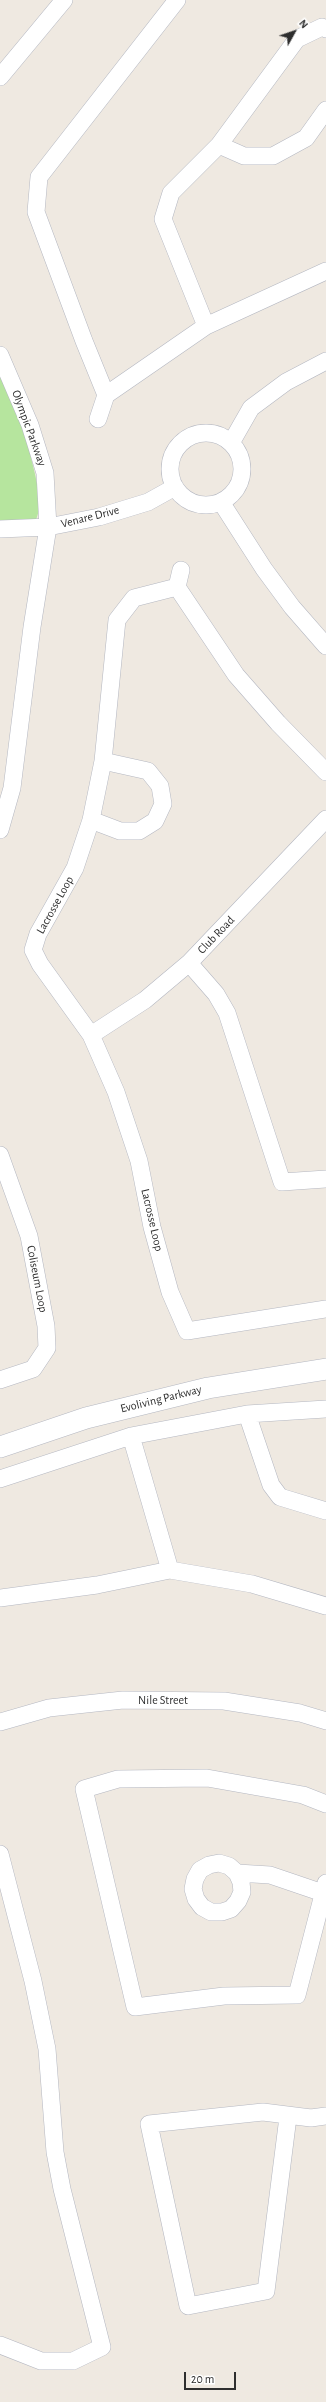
<!DOCTYPE html>
<html>
<head>
<meta charset="utf-8">
<style>
	body { margin:0 }
	#map { position:relative; width:326px; height:2402px; overflow:hidden; background:#efe9e1; font-family:"Alegreya Sans",sans-serif }
	canvas { display:block }
	.north { position:absolute; left:274px; top:12px; width:40px; height:40px; -webkit-text-stroke:3px #fff; paint-order:stroke; rotate:50deg; font-size:11px; font-weight:700; line-height:16px; text-align:center; color:#2e2e2e }
	.north::after { content:''; display:block; margin:auto; width:14px; height:18px; background:#2e2e2e; clip-path:polygon(50% 0,100% 100%,50% 72%,0 100%) }
	.scale { position:absolute; left:184px; top:2372px; width:52px; height:18px; box-sizing:border-box; border:2px solid #2e2e2e; border-top:0; padding-left:5px; font-size:12px; line-height:14px; white-space:nowrap; color:#2e2e2e; -webkit-text-stroke:3px #fff; paint-order:stroke }
</style>
</head>
<body>
<div id="map">
<canvas width="326" height="2402"></canvas>
<div class="north">N</div>
<div class="scale">20 m</div>
</div>
<script>
const c = document.querySelector('canvas').getContext('2d');
c.lineJoin = 'round';
function fill(path, color) { c.fillStyle = color; c.fill(path, 'evenodd'); }
const poly = rows => new Path2D(rows.map(r => 'M' + r).join(''));
function strokePath(path, color, width, dash) { c.strokeStyle = color; c.lineWidth = width; c.lineCap = dash ? 'butt' : 'round'; c.setLineDash(dash || []); c.stroke(path); }
function drawText(font, color, halo, rows, align = 'center') {
  c.font = font + ' "Alegreya Sans",sans-serif'; c.lineWidth = 3; c.setLineDash([]); c.textBaseline = 'middle'; c.strokeStyle = halo; c.fillStyle = color; for (const [text, x, y, turn = 0] of rows) {
    c.save(); c.translate(x, y); c.rotate((+turn || 0) * Math.PI / 180); c.textAlign = isNaN(turn) ? turn : align; if (halo) c.strokeText(text, 0, 0); c.fillText(text, 0, 0); c.restore();
  }
}
fill(poly([
	[0,372,24,429,35,474,41,504,36,520,0,522]
]), '#b6e59e');
const minor = poly([
	[0,77,64,0],
	[219,145,244,156,273,156,306,138,326,110],
	[206,326,163,219,171,193,219,145,297,39,322,27,326,29],
	[0,355,30,425,45,473,48,527,32,627,12,788,0,830],
	[106,395,84,341,36,212,39,177,177,0],
	[98,419,106,395,206,326,326,271],
	'170 469a36 36 0 1 1 72 0a36 36 0 1 1-72 0Z',
	[231,443,251,408,286,382,326,361],
	[221,502,264,569,292,607,326,646],
	[0,529,48,527,99,517,148,502,175,487],
	[177,587,134,598,117,620,103,761,91,820,75,868,38,934,33,950,40,964,91,1035,116,1092,139,1161,152,1227,170,1292,187,1331,326,1309],
	[177,587,236,675,278,723,326,772],
	[177,587,181,570],
	[91,820,120,831,139,831,155,821,163,804,160,786,148,771,103,761],
	[189,963,216,994,227,1013,282,1182,326,1179],
	[91,1035,145,1000,189,963,326,819],
	[0,1155,29,1236,46,1326,47,1348,33,1369,0,1380],
	[247,1414,271,1485,280,1497,326,1511],
	[131,1436,170,1570],
	[0,1479,131,1436,247,1414,326,1409],
	[0,1598,97,1585,170,1570,252,1584,326,1606],
	[0,1722,49,1708,123,1700,224,1701,300,1713,326,1721],
	[326,1804,303,1795,207,1778,118,1779,84,1789,135,2007,224,1996,297,1995,326,1883],
	[0,1854,33,1981,47,2049,55,2152,62,2189,102,2347,73,2361,41,2361,0,2345],
	[237,1873,241,1882,242,1892,238,1901,231,1909,222,1912,211,1912,202,1907,196,1899,193,1889,195,1879,200,1870,209,1865,219,1863,229,1866,237,1873,270,1875,323,1893],
	[288,2117,266,2291,188,2306,149,2124,263,2112,311,2118,326,2116]
]);
const tertiary = poly([
	[0,1447,86,1418,208,1388,326,1369]
]);
strokePath(minor, '#b4b7c1', 18);
strokePath(tertiary, '#b4b7c1', 22);
strokePath(minor, '#fff', 17);
strokePath(tertiary, '#fff', 21);
drawText('12px', '#2e2e2e', '#fff', [
	["Olympic Parkway",29,428,70],
	["Venare Drive",90,517,-14],
	["Lacrosse Loop",55,905,-61],
	["Club Road",216,935,-46],
	["Lacrosse Loop",152,1220,77],
	["Coliseum Loop",37,1279,79],
	["Evoliving Parkway",161,1399,-14],
	["Nile Street",163,1700]
]);
</script>
</body>
</html>
